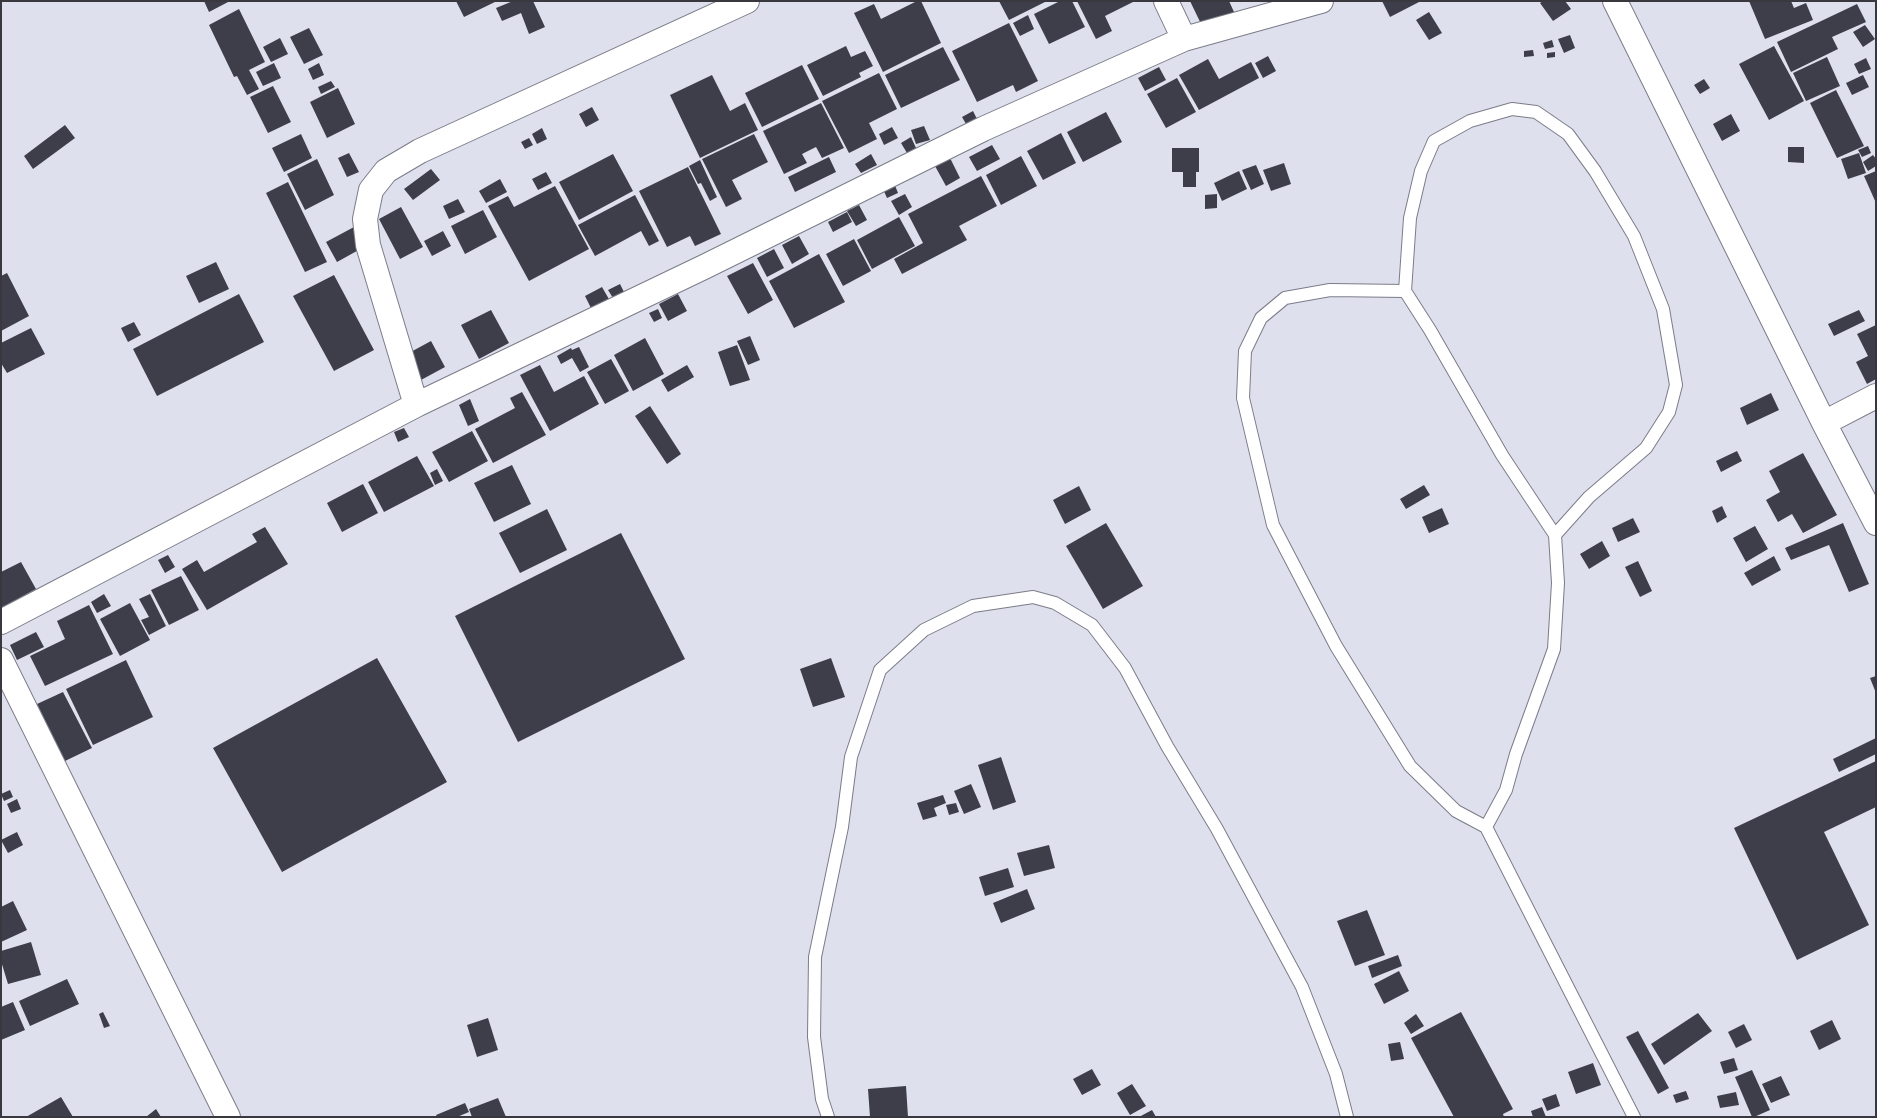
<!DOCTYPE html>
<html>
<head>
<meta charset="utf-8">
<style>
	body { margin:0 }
	#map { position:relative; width:1877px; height:1118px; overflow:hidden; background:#dfe0ee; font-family:Ubuntu,sans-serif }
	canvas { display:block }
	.frame { position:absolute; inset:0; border:2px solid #38383e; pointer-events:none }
</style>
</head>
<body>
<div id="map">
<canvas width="1877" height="1118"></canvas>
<div class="frame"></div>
</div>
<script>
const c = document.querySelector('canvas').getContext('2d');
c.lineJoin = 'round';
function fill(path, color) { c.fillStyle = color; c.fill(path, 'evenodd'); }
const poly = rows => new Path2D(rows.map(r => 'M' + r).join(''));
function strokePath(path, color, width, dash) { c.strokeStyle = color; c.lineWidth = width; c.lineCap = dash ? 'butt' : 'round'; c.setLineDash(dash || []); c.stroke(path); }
fill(poly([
	[204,1,230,1,209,12],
	[456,1,497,1,464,17],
	[513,1,533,1,545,27,529,34,521,13,502,21,496,8],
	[917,1,921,1,941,43,883,72,854,13,874,4,881,19],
	[999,1,1047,1,1009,20],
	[1060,1,1072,1,1085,27,1049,44,1034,14],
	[1077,1,1135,1,1105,16,1112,31,1096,39],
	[1190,1,1229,1,1234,12,1203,28],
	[1382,1,1421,1,1390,17],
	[1543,1,1565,1,1571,9,1553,21,1540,3],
	[1749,1,1791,1,1794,8,1806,3,1813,20,1765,39],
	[1857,4,1866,22,1832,37,1838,49,1791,72,1777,42],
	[239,9,265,62,249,70,259,89,247,95,237,76,234,77,209,25],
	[1429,12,1442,33,1429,40,1416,20],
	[1028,15,1034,29,1020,36,1013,23],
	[1009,23,1038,81,1016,92,1013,85,977,102,952,51],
	[1865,25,1875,39,1863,47,1853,32],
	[309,28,323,55,304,64,290,37],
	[1570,35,1575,48,1564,53,1558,39],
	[280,38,288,54,271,62,263,47],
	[1552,40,1554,47,1545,49,1543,43],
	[846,46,851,57,865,51,873,66,859,73,861,77,823,96,807,65],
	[1774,46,1804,101,1769,120,1739,64],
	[943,47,960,80,901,108,885,75],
	[1533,50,1534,56,1524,57,1524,51],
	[1555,52,1555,57,1547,58,1547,53],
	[1268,56,1276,71,1263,78,1255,63],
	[1827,57,1840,86,1806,101,1793,73],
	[1866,58,1871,69,1859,74,1854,64],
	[1208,59,1219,79,1251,62,1259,78,1199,110,1179,75],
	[274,63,281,78,263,86,256,72],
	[319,63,324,75,313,80,308,69],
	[802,65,819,99,762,127,745,93],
	[1159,67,1166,80,1145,91,1138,78],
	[879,73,897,109,869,123,877,139,849,153,822,101],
	[712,75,730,111,745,103,758,130,700,158,670,95],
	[1863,75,1869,87,1852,95,1846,83],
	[1177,78,1196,112,1166,128,1147,94],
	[1704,79,1710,88,1700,94,1694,85],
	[331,81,335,87,321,94,318,87],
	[273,86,291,122,268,133,250,97],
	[338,88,355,124,327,138,310,102],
	[1836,90,1864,146,1837,158,1810,103],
	[821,103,844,148,822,158,816,147,802,154,807,163,784,174,763,131],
	[592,107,599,120,586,127,579,114],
	[973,111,979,123,969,129,962,117],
	[1106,112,1122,142,1083,162,1067,132],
	[1731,114,1740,131,1722,141,1713,124],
	[65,125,75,138,33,169,24,156],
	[924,126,930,140,916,144,911,130],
	[892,127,898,138,884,145,879,134],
	[542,128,547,139,537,144,532,134],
	[1061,133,1076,163,1043,180,1027,151],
	[301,134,312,158,284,172,272,148],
	[754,134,768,162,732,180,742,199,726,207,702,159],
	[911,137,916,148,907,153,901,143],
	[529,138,533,145,525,149,521,142],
	[992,145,1000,159,977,171,969,157],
	[1868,146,1871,153,1862,157,1858,150],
	[1788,147,1804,147,1804,163,1788,162],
	[1172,148,1199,148,1199,172,1196,172,1196,187,1183,187,1183,172,1172,172],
	[349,153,359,172,347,177,338,158],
	[1859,153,1866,173,1848,179,1841,159],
	[613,154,633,191,579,220,559,182],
	[871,154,877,165,861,173,855,164],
	[1873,155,1876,159,1876,166,1868,171,1863,162],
	[1021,156,1037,186,1001,205,986,175],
	[829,157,836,172,795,192,788,177],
	[950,158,960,178,946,186,935,166],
	[317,159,334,195,305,210,287,174],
	[700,160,717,197,710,201,701,183,698,184,689,166],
	[1284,163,1291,184,1271,191,1263,170],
	[1256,165,1264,184,1251,190,1242,170],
	[688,167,721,234,695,246,690,236,667,247,639,191],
	[431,169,440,180,413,200,404,189],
	[1239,171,1247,189,1222,201,1214,183],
	[1876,171,1876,203,1864,176],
	[546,172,552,183,538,190,532,179],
	[981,176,997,206,959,226,967,240,902,274,894,259,923,243,908,214],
	[500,179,507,192,486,203,479,191],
	[288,182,327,262,305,272,266,193],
	[894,183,898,193,887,198,883,189],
	[555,186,589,249,529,281,488,206,508,196,514,207],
	[905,194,912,207,899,215,891,201],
	[1217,194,1217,208,1205,209,1205,195],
	[635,195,659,241,649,246,641,231,595,256,578,225],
	[458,199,465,212,449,219,443,206],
	[859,205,867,220,856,226,847,211],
	[401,207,423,247,400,259,379,219],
	[483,210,497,237,465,254,451,226],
	[847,212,852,222,833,232,828,222],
	[899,217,915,246,872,269,857,240],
	[354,227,364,247,337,262,326,242],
	[443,231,451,246,432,256,424,241],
	[799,236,809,254,792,264,782,245],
	[854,239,871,271,843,286,826,254],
	[774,249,784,268,767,277,757,258],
	[819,254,845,302,794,328,769,281],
	[216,262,229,289,199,303,186,276],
	[753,263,773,300,748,314,727,276],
	[7,273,29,316,1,331,1,276],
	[334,275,374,350,334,371,293,296],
	[620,284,624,292,613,298,608,290],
	[602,287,610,301,592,310,585,296],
	[239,294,264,342,157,396,133,349],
	[678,294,687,311,668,321,659,304],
	[658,309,662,318,654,322,649,313],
	[491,310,509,343,479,359,461,325],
	[1859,310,1865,321,1834,336,1828,324],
	[134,322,141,335,128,342,121,328],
	[1876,325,1876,379,1867,384,1856,362,1868,356,1857,334],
	[31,328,45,354,7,373,1,363,1,343],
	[750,336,760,360,748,365,737,341],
	[645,338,664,374,633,391,614,355],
	[431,341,445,367,421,380,407,354],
	[737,345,750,380,730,386,718,352],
	[579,347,589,367,580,372,572,358,561,364,557,356,571,348,572,350],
	[611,359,629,391,605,404,587,372],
	[540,365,554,392,584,376,599,404,550,431,520,375],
	[687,365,694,377,668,392,661,380],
	[522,392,546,435,493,463,475,429,515,408,510,398],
	[1771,393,1779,410,1747,425,1740,408],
	[470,399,479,421,468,426,459,405],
	[650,406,681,454,667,464,635,416],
	[404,428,409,437,398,442,394,432],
	[472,431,488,461,449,482,432,452],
	[1737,451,1742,461,1721,472,1716,461],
	[1803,453,1837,515,1803,533,1792,514,1778,522,1766,500,1780,492,1769,471],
	[417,456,434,486,384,512,368,482],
	[512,465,531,504,494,522,474,483],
	[437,469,443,481,435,485,430,473],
	[363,484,378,513,342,532,327,503],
	[1424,485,1430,495,1406,509,1400,499],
	[1079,486,1091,510,1065,524,1053,500],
	[1722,506,1727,517,1717,523,1712,511],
	[1442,508,1449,524,1429,533,1422,517],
	[547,509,567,550,520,573,499,533],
	[1633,518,1640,532,1618,542,1612,528],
	[1106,523,1143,586,1103,609,1066,546],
	[1843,523,1869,584,1849,592,1829,545,1791,560,1785,548],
	[1755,526,1768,549,1746,562,1733,538],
	[265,527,288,564,207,610,182,569,197,560,204,572,257,542,252,534],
	[621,533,685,659,518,742,455,616],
	[1602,541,1610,556,1589,569,1580,554],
	[168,555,175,567,165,573,158,560],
	[1774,556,1781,570,1752,586,1744,573],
	[1638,561,1652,591,1640,597,1625,567],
	[21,562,36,589,1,608,1,572],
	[181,576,199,610,169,625,151,590],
	[104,594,111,606,97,613,91,602],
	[150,594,166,626,149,635,141,620,149,617,139,599],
	[130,603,150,640,120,656,100,619],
	[89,605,113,654,45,686,30,656,65,639,57,621],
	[36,632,44,647,17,660,10,645],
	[377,658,447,782,282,872,213,748],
	[831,658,845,697,813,707,800,669],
	[126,660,153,717,93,745,66,689],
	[1876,676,1876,693,1870,678],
	[63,692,92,748,65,761,37,704],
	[1876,738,1876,754,1839,772,1833,759],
	[1001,757,1016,802,993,810,978,765],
	[1876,761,1876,807,1824,832,1869,925,1797,960,1734,828],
	[971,784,981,807,964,814,954,791],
	[10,790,13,797,4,801,1,794],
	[943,795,946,803,934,808,937,816,923,820,917,803],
	[17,799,21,809,11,813,7,804],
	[956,803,959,812,949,815,946,805],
	[17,832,23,845,8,853,1,840],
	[1049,845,1055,868,1024,876,1017,853],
	[1008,868,1014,887,985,896,979,877],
	[1027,889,1035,909,1001,923,993,903],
	[13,901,27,930,1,942,1,907],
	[1367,910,1385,955,1355,966,1337,921],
	[31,942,41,975,8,984,1,961,1,951],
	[1398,955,1402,966,1372,978,1368,966],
	[1399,971,1409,991,1384,1004,1374,984],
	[67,979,79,1004,30,1026,19,1001],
	[13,1002,25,1030,1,1040,1,1007],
	[103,1012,110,1026,104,1028,99,1014],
	[1461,1012,1513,1109,1503,1114,1504,1117,1454,1117,1411,1038],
	[1698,1013,1712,1031,1664,1065,1651,1044],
	[1416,1014,1424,1026,1411,1034,1404,1023],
	[488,1018,498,1050,477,1057,467,1025],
	[1832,1020,1841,1039,1819,1050,1810,1031],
	[1744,1024,1752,1040,1736,1048,1728,1032],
	[1638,1031,1669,1088,1658,1094,1626,1037],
	[1400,1042,1404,1059,1391,1061,1388,1044],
	[1734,1058,1738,1070,1724,1074,1720,1062],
	[1593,1063,1601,1085,1576,1094,1568,1072],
	[1092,1069,1101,1085,1082,1095,1073,1079],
	[1752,1070,1770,1110,1754,1117,1752,1117,1735,1077],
	[1781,1076,1790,1095,1771,1103,1762,1084],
	[1132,1084,1146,1106,1130,1115,1117,1093],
	[906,1086,908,1117,870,1117,868,1089],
	[1686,1091,1689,1099,1676,1103,1673,1095],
	[1736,1092,1739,1105,1720,1108,1717,1096],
	[1556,1094,1560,1106,1547,1111,1542,1099],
	[61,1097,73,1117,26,1117],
	[498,1098,506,1117,472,1117,469,1109],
	[465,1103,469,1112,457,1117,437,1117,436,1115],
	[1542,1107,1546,1117,1533,1117,1531,1111],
	[156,1109,161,1117,146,1117],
	[1152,1110,1156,1117,1139,1117]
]), '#3d3e49');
const lane = poly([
	[1405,291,1330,290,1285,298,1261,318,1245,351,1243,398,1273,525,1336,646,1410,766,1456,811,1486,827,1634,1117],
	[1486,827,1506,790,1516,754,1554,649,1558,583,1555,535,1502,455,1430,330,1405,291,1410,218,1421,171,1434,141,1470,121,1512,109,1536,112,1568,134,1595,171,1634,236,1663,309,1676,385,1669,412,1646,448,1589,497,1555,535],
	[828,1117,822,1099,814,1037,815,957,842,827,851,757,880,670,924,630,973,606,1033,597,1055,603,1092,625,1125,668,1167,746,1217,829,1302,987,1336,1074,1347,1117]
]);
const street = poly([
	[1166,1,1184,39],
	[1615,1,1824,423,1876,523],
	[416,405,368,245,365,219,371,190,386,171,420,151,747,1],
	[1824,423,1876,396],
	[1,622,416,405,704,267,983,129,1184,39,1321,1],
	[1,660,228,1117]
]);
strokePath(lane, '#7b7c88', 14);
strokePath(street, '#7b7c88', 26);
strokePath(lane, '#fff', 12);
strokePath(street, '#fff', 24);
</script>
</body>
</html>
